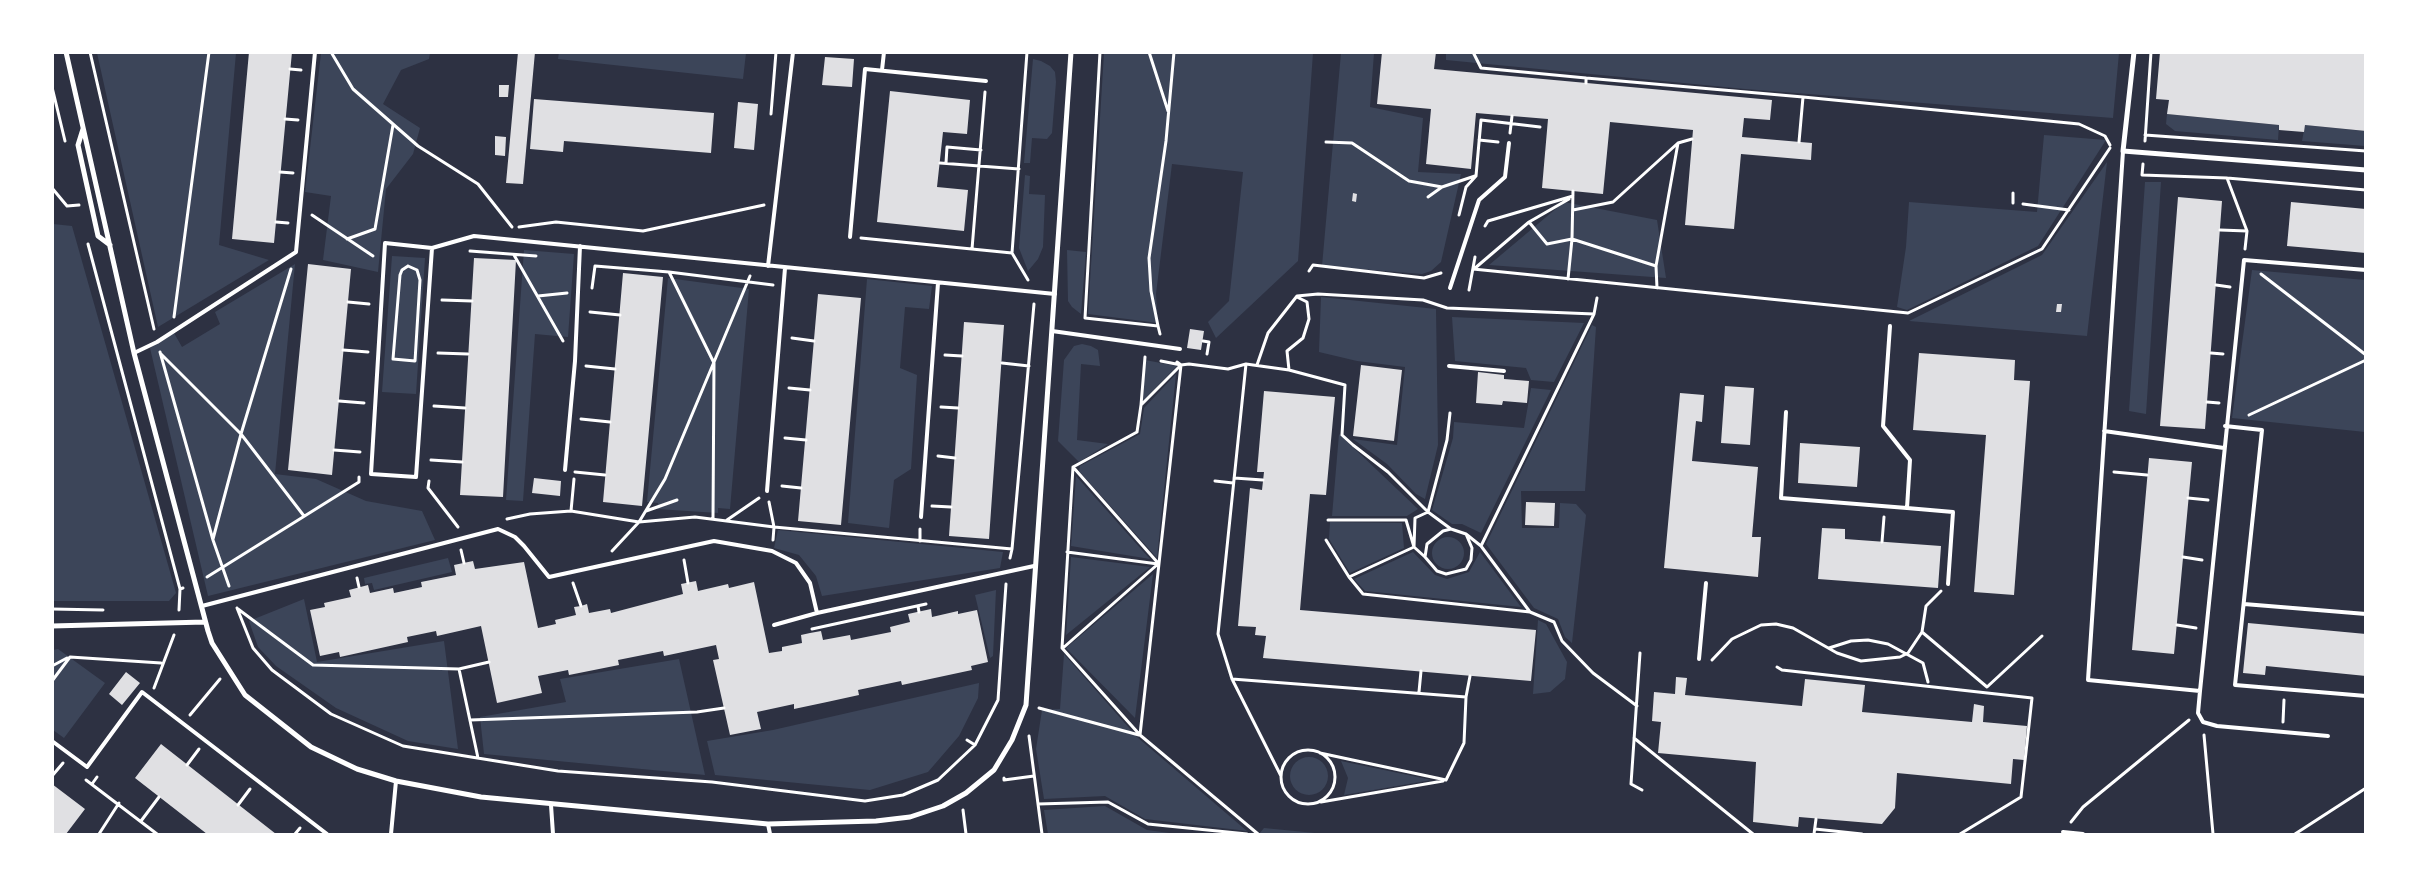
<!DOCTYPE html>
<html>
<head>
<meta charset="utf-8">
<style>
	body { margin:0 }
	#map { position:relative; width:2418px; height:887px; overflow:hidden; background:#2d3142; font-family:"PT Sans Narrow",sans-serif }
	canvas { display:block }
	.frame { position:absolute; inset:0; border:54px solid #fff; pointer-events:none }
</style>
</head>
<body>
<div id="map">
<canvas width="2418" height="887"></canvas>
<div class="frame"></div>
</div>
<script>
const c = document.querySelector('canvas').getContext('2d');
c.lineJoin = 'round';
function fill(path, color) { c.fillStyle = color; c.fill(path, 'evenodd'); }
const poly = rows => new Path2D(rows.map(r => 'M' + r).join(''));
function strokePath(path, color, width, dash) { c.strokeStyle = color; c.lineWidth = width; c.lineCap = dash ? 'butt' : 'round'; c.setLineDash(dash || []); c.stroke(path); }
fill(poly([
	[559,52,746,52,746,53,743,79,558,59],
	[97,53,236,53,219,245,269,260,158,327],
	[321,53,430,53,429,59,401,70,383,104,420,128,413,154,386,189,378,272,323,260,331,196,305,192],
	[1104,53,1313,53,1298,261,1216,338,1208,322,1229,301,1243,172,1172,164,1156,294,1158,323,1088,314],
	[1341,53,1374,53,1370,107,1423,118,1418,172,1461,174,1441,262,1431,271,1422,274,1322,266],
	[1446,53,2119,53,2113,118,1745,89,1446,60],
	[1033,59,1041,61,1050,66,1055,72,1056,82,1052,133,1047,139,1032,138,1030,163,1024,163],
	[2167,114,2279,125,2278,140,2175,131,2166,124],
	[2305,125,2365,131,2365,146,2302,141],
	[2044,135,2106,140,2038,246,1907,310,1897,307,1906,247,1909,202,2037,212],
	[2107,162,2087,336,1909,321,2042,255],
	[1025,175,1030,176,1029,194,1045,195,1043,247,1038,259,1028,271,1019,248],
	[2145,182,2161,182,2146,414,2129,411],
	[1564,202,1657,220,1666,278,1489,265],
	[53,224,72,226,176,593,169,601,53,601],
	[524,250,574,254,568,337,535,334,523,501,506,500],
	[1067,250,1086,252,1081,314,1072,307,1068,301],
	[392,256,425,258,416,394,382,392],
	[295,264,275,474,316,479,366,501,422,511,435,540,208,596,150,348,174,333,182,347,220,324,215,312],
	[2252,270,2365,280,2365,432,2232,418],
	[668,278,749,289,730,509,718,508,718,513,657,509,658,503,647,502],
	[867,279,932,286,929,309,905,307,900,368,917,375,911,469,894,480,889,528,848,523],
	[1321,297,1436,309,1438,445,1425,499,1416,494,1387,464,1353,439,1397,445,1405,367,1357,361,1319,352],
	[1452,317,1584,323,1554,382,1531,380,1526,368,1455,361],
	[1592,325,1596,327,1585,491,1521,491,1522,528,1559,528,1560,503,1576,504,1586,515,1572,643,1565,637,1558,619,1534,608,1486,544],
	[1082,344,1091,346,1098,350,1100,366,1081,364,1077,440,1108,444,1079,462,1058,441,1064,360,1074,346],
	[1145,360,1177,366,1143,401],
	[1176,374,1157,558,1079,471,1080,466,1140,434,1144,408],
	[1531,388,1551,390,1481,533,1462,524,1452,524,1432,510,1453,438,1454,422,1524,428],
	[1339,434,1418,509,1407,516,1332,516],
	[1076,476,1150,559,1071,546],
	[1330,522,1402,523,1404,548,1350,573,1329,539],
	[778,530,1003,552,1000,568,822,596,816,576,799,555,774,548],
	'1432 553a16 16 0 1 1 32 0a16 16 0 1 1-32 0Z',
	[1413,552,1435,575,1447,579,1469,572,1480,552,1521,607,1365,591,1354,579],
	[1071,557,1150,567,1066,635],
	[448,558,452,572,374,590,372,583,365,584,364,578],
	[1153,574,1135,718,1066,648],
	[996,590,993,656,990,658,975,595],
	[304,599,317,662,444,641,458,749,408,741,336,708,276,666,258,647,249,621],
	[1538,620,1546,624,1567,662,1565,679,1550,692,1533,694],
	[58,649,105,683,64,738,53,730,53,650],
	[1064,654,1137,737,1247,831,1145,819,1105,796,1044,799,1036,749,1042,710,1060,709],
	[679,659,705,775,484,754,480,717,566,702,560,679],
	[979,683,978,698,959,736,928,772,870,790,715,775,707,741,773,730],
	'1290 776a19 19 0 1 1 38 0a19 19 0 1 1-38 0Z',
	[1341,761,1432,780,1344,795,1348,778],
	[1105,806,1147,830,1177,834,1048,834,1044,810],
	[1264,828,1325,834,1259,834]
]), '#3c4559');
fill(poly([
	[249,52,292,52,274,243,232,239],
	[518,52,535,52,523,184,506,183],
	[1382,52,1436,52,1434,69,1772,100,1770,120,1744,118,1742,137,1812,143,1811,160,1741,154,1734,229,1685,225,1693,130,1610,122,1603,194,1542,188,1548,119,1476,113,1471,169,1426,164,1431,109,1377,104],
	[2160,52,2366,53,2366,131,2305,125,2304,132,2279,130,2279,125,2167,114,2169,100,2156,99],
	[825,57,854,59,852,87,822,85],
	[499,85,509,85,508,97,499,97],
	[890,91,970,100,967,134,943,132,937,187,968,190,964,231,877,222],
	[534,99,714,113,711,153,564,141,563,152,530,149],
	[738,102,758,104,754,150,734,148],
	[495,136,506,137,505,156,495,155],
	[1353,193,1357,194,1356,202,1352,201],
	[2178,197,2222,201,2205,429,2160,426],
	[2291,202,2366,209,2366,253,2287,246],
	[474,258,516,260,503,497,460,495],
	[308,264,351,269,332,475,288,470],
	[623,273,663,277,642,506,603,502],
	[818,294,861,298,841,525,798,521],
	[2057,304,2062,304,2061,312,2056,312],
	[964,322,1004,325,989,539,949,536],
	[1190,329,1204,331,1201,350,1187,348],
	[1919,353,2015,360,2014,380,2030,381,2014,595,1974,592,1986,435,1913,430],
	[1361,365,1402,370,1394,441,1353,436],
	[1478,372,1504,375,1504,379,1529,381,1527,403,1503,401,1502,405,1476,403],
	[1725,386,1754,388,1750,445,1721,443],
	[1264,391,1335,397,1326,495,1310,494,1300,610,1536,630,1531,681,1263,658,1266,636,1255,635,1256,627,1238,626,1250,488,1262,490,1264,472,1257,472],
	[1680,393,1704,395,1702,422,1696,421,1692,461,1758,467,1752,537,1761,537,1758,577,1664,568],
	[1800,443,1860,447,1857,487,1798,483],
	[2149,458,2192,462,2174,654,2132,650],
	[534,478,561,481,560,496,532,493],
	[1526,502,1555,503,1554,526,1525,525],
	[1822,528,1845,529,1845,539,1941,546,1938,588,1818,579],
	[473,561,475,569,524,562,538,628,556,624,555,620,576,615,574,607,581,606,587,604,589,613,610,609,611,613,683,594,681,584,696,581,698,591,728,584,729,588,754,582,769,653,782,651,782,647,802,643,801,635,810,633,821,631,823,640,850,635,851,640,891,632,890,627,910,622,908,614,931,609,932,617,958,611,958,614,977,610,988,662,971,666,972,670,902,685,901,681,858,690,859,695,827,702,794,709,794,704,757,712,761,729,730,735,713,660,719,659,716,645,664,656,663,651,618,660,619,665,569,675,568,670,538,676,542,693,497,703,481,626,437,636,436,631,407,637,408,642,340,657,339,652,320,656,310,610,325,607,324,603,351,597,349,590,368,585,370,593,393,588,394,593,422,587,421,582,456,575,454,565],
	[2248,623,2366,634,2366,676,2266,666,2265,675,2243,673],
	[126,672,140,683,122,705,109,694],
	[1676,677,1687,678,1685,695,1802,706,1805,679,1865,685,1862,712,1972,722,1974,704,1984,706,1983,722,2027,726,2024,760,2013,759,2011,784,1897,773,1895,808,1882,824,1799,817,1798,827,1753,822,1756,762,1658,753,1661,722,1652,721,1654,692,1675,694],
	[161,744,276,834,207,834,135,778],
	[52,784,85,809,66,834,52,834]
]), '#e0e0e3');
strokePath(poly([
	[90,52,154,329],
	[331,52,353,89,418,146,478,184,512,227],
	[1027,52,1012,253,1028,280],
	[1100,52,1085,318,1158,326,1160,334],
	[1149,52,1168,111],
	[1473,52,1481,68,1586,78],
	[290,69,301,70],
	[1586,83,1586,78,1803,97],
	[52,87,65,141],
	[771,114,776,52],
	[285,119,298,120],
	[1510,133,1512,116],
	[2145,135,2366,151],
	[1479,140,1498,142],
	[2145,141,2151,52],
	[1326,142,1352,143,1409,181,1442,187],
	[1799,142,1803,97,2079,124,2105,136,2110,145],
	[1678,143,1692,139],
	[940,163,1019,169],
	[946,163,947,147,981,150],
	[2143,164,2142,175,2227,178,2366,190],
	[280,172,293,173],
	[2227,178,2247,231,2245,249],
	[52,188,67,206,79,205],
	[1573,191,1572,239,1656,266,1657,288],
	[1428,197,1442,187,1475,176],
	[2013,203,2013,193],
	[2023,204,2069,210],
	[1573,210,1613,202,1678,143,1656,266],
	[312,215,373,256],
	[1459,215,1466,187,1476,176,1481,120,1540,127],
	[276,222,288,223],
	[1529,222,1547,244,1572,239,1568,279],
	[1485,226,1488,221,1573,196],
	[519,227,556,222,643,231,764,205],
	[2220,230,2247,231],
	[861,238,1012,253],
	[347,239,375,229,393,125],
	[88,244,180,589],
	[972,249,985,92],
	[470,251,536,256],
	[514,255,563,341],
	[408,266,417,270,420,280,415,361,393,359,400,275,402,270,408,266],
	[1473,269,1908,313,2042,249,2110,148],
	[1474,269,1529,222,1569,199],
	[1309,271,1313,265,1424,278,1441,273],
	[669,272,773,285],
	[2261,274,2366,355],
	[2216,285,2230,287],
	[592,288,595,266,669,272,714,363,713,518],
	[1469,290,1475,257],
	[538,296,567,293],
	[442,300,472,301],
	[348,302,369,304],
	[590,312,620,315],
	[174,317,209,52],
	[1158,326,1151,291,1149,258,1166,141,1174,52],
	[792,338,814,341],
	[1203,341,1209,342,1207,354],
	[343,350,368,352],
	[160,352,213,540,229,586],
	[438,353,468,354],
	[2211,353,2223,354],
	[161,354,241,434,304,516],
	[945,355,962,356],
	[1161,361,1181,365,1189,364,1228,369,1246,364,1289,370,1345,385,1342,435,1353,445,1388,472,1428,512,1415,518,1414,547,1425,557],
	[1002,363,1029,366],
	[1246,364,1218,634,1232,679,1281,776],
	[1257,365,1268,333,1297,296,1318,294,1423,300,1447,308,1594,314],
	[586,366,615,369],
	[1289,370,1287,351,1303,338,1309,319,1307,302,1297,297],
	[789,388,810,390],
	[339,401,364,403],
	[2207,402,2219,403],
	[1141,405,1145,357],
	[434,406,465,408],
	[941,407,958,408],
	[1450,413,1447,440,1428,512,1451,529],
	[2249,415,2366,360],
	[581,419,610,422],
	[785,438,806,440],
	[334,450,360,452],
	[938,456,955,458],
	[431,460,462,462],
	[1073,467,1062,648,1140,735,1258,834],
	[1073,467,1137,432,1141,405,1180,366],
	[1073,467,1158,563],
	[575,472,605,475],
	[2114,472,2147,475],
	[1234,478,1263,480],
	[429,481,428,488,458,527],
	[1215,481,1233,483],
	[782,486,801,488],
	[2188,498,2208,500],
	[769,502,774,527,773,540],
	[932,506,951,507],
	[571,511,574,479],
	[646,511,677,500],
	[507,519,530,514,571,511,639,522,665,479,750,276],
	[727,520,759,498],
	[1328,520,1406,520,1414,547,1349,577],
	[1466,534,1472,548,1471,560,1466,569,1446,574,1437,571,1425,557,1427,544,1443,531,1451,529,1466,534,1481,546,1530,612,1554,622,1562,641,1593,673,1637,706],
	[213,539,241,434,291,269],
	[1326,540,1349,577,1363,594,1530,612],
	[920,541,920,529],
	[1882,542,1884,517],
	[1481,546,1594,314,1597,298],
	[461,550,464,563],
	[612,551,639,522,695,517,774,527,1012,549,1034,304],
	[1067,552,1158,564],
	[2183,557,2202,560],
	[1010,558,1012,549],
	[684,560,688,583],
	[207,577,359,482,359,477],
	[357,578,359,587],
	[573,583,581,606],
	[918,606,919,612],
	[237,608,253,648,272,670,331,714,403,746,558,771,712,782,865,801,903,795,938,780,975,745,998,700,1006,584],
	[52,609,103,610],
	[238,609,313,665,459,669,489,662],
	[179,610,180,589,183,588],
	[2177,625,2196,628],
	[812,629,926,604],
	[1922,632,1926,606,1941,591],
	[1063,648,1158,564],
	[1829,648,1851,641,1868,640,1888,644,1923,663,1928,682],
	[1640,653,1631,784,1642,790],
	[1712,660,1732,639,1761,625,1776,624,1793,628,1837,653,1861,661,1900,657,1908,653,1922,632,1987,687,2042,636],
	[52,666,67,658],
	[1777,667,1782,670,2032,698,2021,797,1960,834],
	[459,669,478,758],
	[1232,679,1466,697,1464,743,1446,780,1320,753],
	[52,681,70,657,161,663],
	[154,688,174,635],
	[1419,692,1421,671],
	[1466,697,1470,676],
	[1039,708,1139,735],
	[190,715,220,679],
	[470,720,697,712,724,708],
	[2283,722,2284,700],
	[1140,735,1181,365,1177,362],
	[2204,735,2213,834],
	[1029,736,1042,834],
	[1634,738,1753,834],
	[967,740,975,745],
	'1281 777a27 27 0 1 1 54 0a27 27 0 1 1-54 0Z',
	[187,765,199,749],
	[52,776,63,763],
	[1004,778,1004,780,1034,776],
	[86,780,157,834],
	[92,784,97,777],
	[1321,802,1443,781],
	[1038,804,1108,802,1148,824,1247,834],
	[238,805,250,789],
	[963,810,966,834],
	[141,821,159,797],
	[2071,822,2083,807,2189,720],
	[1815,829,1862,834],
	[99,834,119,803],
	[295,834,300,828],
	[1814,834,1816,819],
	[2295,834,2366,788]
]), '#fff', 3);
strokePath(poly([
	[882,70,884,52],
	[2123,151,2088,680,2200,691,2244,260,2366,270],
	[850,237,865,69,986,81],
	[432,248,416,477,371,474,385,243,432,248,474,236,1055,294],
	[768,266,793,52],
	[1450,288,1479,200,1505,177,1509,143],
	[1052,331,1180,349],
	[134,353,157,342,296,252,315,52],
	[1449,366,1504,371],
	[1786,412,1781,498,1907,508,1910,460,1883,426,1890,326],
	[2225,426,2262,430,2235,685,2366,696],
	[2104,431,2224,448],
	[565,470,575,361,580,246],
	[767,491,785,268],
	[1907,508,1953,512,1948,584],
	[921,517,938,283],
	[2244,604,2366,614],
	[202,606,498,529,515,537,524,546,549,577,714,541,772,551,796,563,810,583,817,613,1034,566],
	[774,625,817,613],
	[1699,659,1706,583],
	[2200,691,2198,713,2203,722,2217,726,2328,736],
	[52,741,87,767,142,692,327,834],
	[551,805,553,834],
	[768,824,770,834],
	[2063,832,2083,834],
	[391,834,396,781]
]), '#fff', 4);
strokePath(poly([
	[66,52,134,353,208,631,212,643,245,695,311,747,357,769,396,781,481,797,768,824,876,821,910,817,943,806,966,793,994,770,1012,740,1026,705,1071,52],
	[2134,52,2123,151,2366,170],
	[83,129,78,145,98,236,110,245],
	[52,626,205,622]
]), '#fff', 5);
</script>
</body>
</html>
